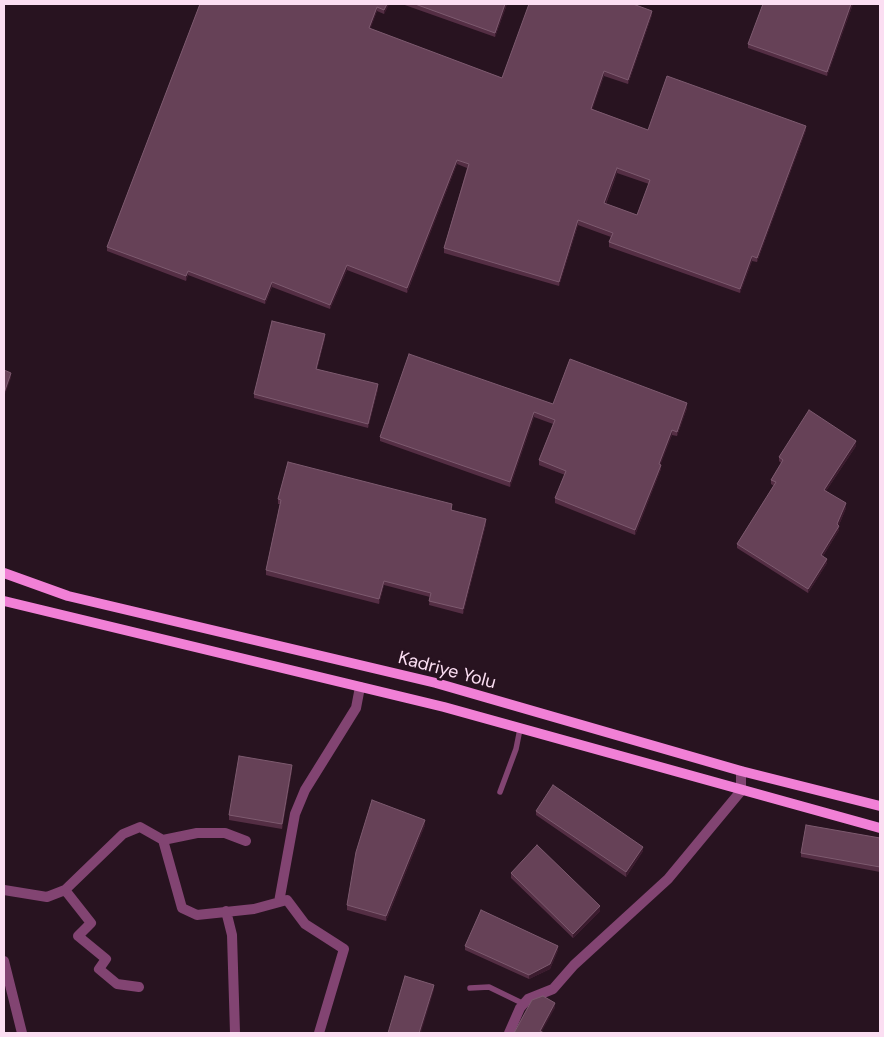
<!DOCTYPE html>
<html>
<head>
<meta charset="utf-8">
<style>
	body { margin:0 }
	#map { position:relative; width:884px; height:1037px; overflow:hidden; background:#281320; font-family:"DM Sans",sans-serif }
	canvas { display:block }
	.frame { position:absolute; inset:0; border:5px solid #fbdef2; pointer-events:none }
</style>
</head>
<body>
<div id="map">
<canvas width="884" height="1037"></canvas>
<div class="frame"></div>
</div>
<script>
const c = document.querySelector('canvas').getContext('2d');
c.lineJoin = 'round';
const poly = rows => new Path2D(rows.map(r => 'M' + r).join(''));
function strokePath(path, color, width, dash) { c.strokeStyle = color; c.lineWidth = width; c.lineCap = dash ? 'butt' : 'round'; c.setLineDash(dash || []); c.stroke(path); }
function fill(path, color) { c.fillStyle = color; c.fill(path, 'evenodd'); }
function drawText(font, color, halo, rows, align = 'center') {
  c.font = font + ' "DM Sans",sans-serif'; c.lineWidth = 5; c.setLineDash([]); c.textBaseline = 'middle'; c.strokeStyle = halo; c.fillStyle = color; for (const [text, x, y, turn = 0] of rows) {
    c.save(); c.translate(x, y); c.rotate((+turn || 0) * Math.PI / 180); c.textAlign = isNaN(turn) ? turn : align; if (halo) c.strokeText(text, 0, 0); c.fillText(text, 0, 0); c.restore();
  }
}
strokePath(poly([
	[500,792,516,749,520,729],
	[470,988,489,987,524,1004]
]), '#824472', 5.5);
strokePath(poly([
	[163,840,182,908,197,915,254,909,287,900,305,924,344,949,319,1033],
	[4,890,47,897,65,890,123,834,140,827,163,840,197,833,225,833,246,841],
	[65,890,91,923,78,936,106,959,99,969,117,984,139,987],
	[279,902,295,814,305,790,356,708,360,687],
	[226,911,232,935,235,1033],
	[4,961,22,1033],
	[509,1033,520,1008,528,999,553,989,574,965,668,879,741,791,741,771]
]), '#824472', 10);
strokePath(poly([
	[4,573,68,596,436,683,741,771,880,806],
	[4,601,444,707,880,828]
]), '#f180d6', 10);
fill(poly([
	[200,4,389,4,384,14,377,11,370,29,502,78,652,15,628,84,604,76,592,109,648,130,806,130,757,262,752,261,740,293,609,247,609,242,611,237,578,225,559,286,444,253,444,248,467,168,457,164,407,293,347,270,330,309,272,287,265,304,188,275,186,281,107,251,107,247],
	[617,173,649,184,637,215,606,204],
	[402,4,507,4,495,37],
	[853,4,827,76,748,48,748,44],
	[325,338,317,369,378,389,368,428,254,398,254,394],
	[553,404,687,408,677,436,672,435,660,465,661,469,635,535,555,503,555,498,565,475,539,465,539,460,553,424,534,417,510,487,380,441,380,437],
	[856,446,826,491,846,508,839,525,839,530,823,556,827,563,808,593,737,548,737,544,774,486,771,484,771,480,781,463,779,461,779,457],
	[278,499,452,509,452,510,486,524,463,614,429,605,430,597,384,585,379,604,266,575,266,570,280,504,278,504],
	[292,770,282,829,229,820,229,815],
	[536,811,643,851,626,877,536,815],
	[425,825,386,921,347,910,347,905],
	[880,838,880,872,801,857,801,853],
	[511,873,600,911,573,938,511,878],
	[465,946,558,950,550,969,529,979,465,950]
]), '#542e44');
fill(poly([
	[387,4,389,4,384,14,384,10],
	[505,4,507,4,495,37,495,33],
	[851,4,853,4,827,76,827,72],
	[377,7,377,11,369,33,369,28],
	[652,11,652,15,628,84,628,80],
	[604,71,604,76,591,114,591,109],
	[806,126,806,130,757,262,757,258],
	[457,160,457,164,407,293,407,288],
	[617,168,617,173,604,208,604,203],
	[578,220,578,225,559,286,559,282],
	[752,256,752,261,740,293,740,289],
	[347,265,347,270,330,309,330,305],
	[188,271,188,275,186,281,186,276],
	[272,282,272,287,265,304,265,300],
	[325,334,325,338,316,373,316,369],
	[11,373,11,378,4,397,4,393],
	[378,384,378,389,368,428,368,424],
	[687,403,687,408,677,436,677,432],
	[534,412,534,417,510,487,510,482],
	[672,430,672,435,659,469,659,464],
	[856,441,856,446,824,494,824,490],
	[661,465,661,469,635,535,635,530],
	[846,503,846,508,838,527,839,526,839,530,821,559,821,555,837,524],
	[486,519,486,524,463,614,463,609],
	[827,559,827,563,808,593,808,589],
	[384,581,384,585,379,604,379,599],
	[292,765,292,770,282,829,282,824],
	[425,820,425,825,386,921,386,916],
	[643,847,643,851,626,877,626,872],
	[600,906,600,911,573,938,573,934],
	[558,946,558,950,550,969,529,979,529,975],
	[434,985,434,990,421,1033,419,1033],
	[555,1003,555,1008,541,1033,540,1031]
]), '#3b1b2e');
const building = poly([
	[200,4,387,4,384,10,377,7,369,28,502,78,529,4,633,4,652,11,628,80,604,71,591,109,648,130,667,76,806,126,757,258,752,256,740,289,609,242,613,233,578,220,559,282,444,248,469,164,457,160,407,288,347,265,330,305,272,282,265,300,188,271,186,276,107,247,200,4],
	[617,168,650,180,637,215,604,203,617,168],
	[415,4,505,4,495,33,415,4],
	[763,4,851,4,827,72,748,44,763,4],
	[272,321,325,334,316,369,378,384,368,424,254,394,272,321],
	[409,354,553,404,570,359,687,403,677,432,672,430,659,464,661,465,635,530,555,498,566,471,539,460,555,420,534,412,510,482,380,437,409,354],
	[4,370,11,373,4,393,4,370],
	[809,410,856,441,824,490,846,503,837,524,839,526,821,555,827,559,808,589,737,544,776,482,771,480,783,460,779,457,809,410],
	[288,462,452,504,451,510,486,519,463,609,429,601,431,593,384,581,379,599,266,570,281,500,278,499,288,462],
	[239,756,292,765,282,824,229,815,239,756],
	[553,785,643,847,626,872,536,811,553,785],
	[372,800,425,820,386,916,347,905,356,852,372,800],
	[806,825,880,838,880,867,801,853,806,825],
	[537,845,600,906,573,934,511,873,537,845],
	[481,910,558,946,550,964,529,975,465,946,481,910],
	[405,976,434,985,419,1033,388,1033,405,976],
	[543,996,555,1003,540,1031,544,1033,514,1033,532,1000,543,996]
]);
fill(building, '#664157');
strokePath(building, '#7d5a6f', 1);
drawText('18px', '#fbdef2', '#281320', [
	["Kadriye Yolu",447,671,15]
]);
</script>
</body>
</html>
